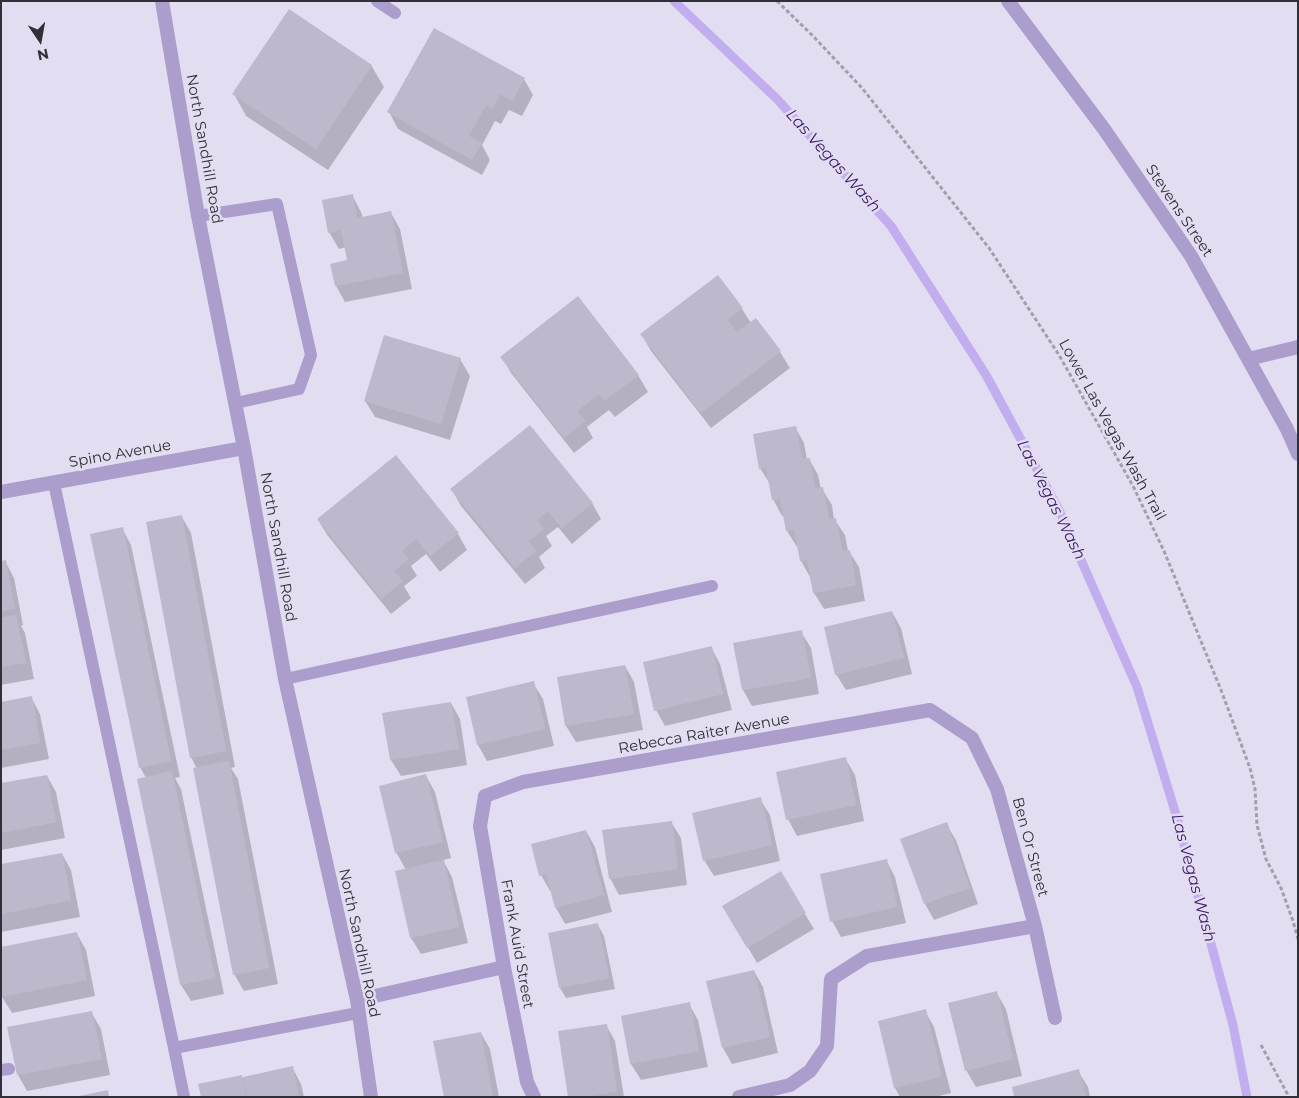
<!DOCTYPE html>
<html>
<head>
<meta charset="utf-8">
<style>
	body { margin:0 }
	#map { position:relative; width:1299px; height:1098px; overflow:hidden; background:#e3ddf2; font-family:Montserrat,sans-serif }
	canvas { display:block }
	.frame { position:absolute; inset:0; border:2px solid #312f37; pointer-events:none }
	.north { position:absolute; left:15px; top:15px; width:50px; height:50px; -webkit-text-stroke:4px #e3ddf2; paint-order:stroke; rotate:168deg; font-size:14px; font-weight:700; line-height:20px; text-align:center; color:#312f37 }
	.north::after { content:''; display:block; margin:auto; width:18px; height:22px; background:#312f37; clip-path:polygon(50% 0,100% 100%,50% 72%,0 100%) }
</style>
</head>
<body>
<div id="map">
<canvas width="1299" height="1098"></canvas>
<div class="frame"></div>
<div class="north">N</div>
</div>
<script>
const c = document.querySelector('canvas').getContext('2d');
c.lineJoin = 'round';
function fill(path, color) { c.fillStyle = color; c.fill(path, 'evenodd'); }
const poly = rows => new Path2D(rows.map(r => 'M' + r).join(''));
function strokePath(path, color, width, dash) { c.strokeStyle = color; c.lineWidth = width; c.lineCap = dash ? 'butt' : 'round'; c.setLineDash(dash || []); c.stroke(path); }
function drawText(font, color, halo, rows, align = 'center') {
  c.font = font + ' Montserrat,sans-serif'; c.lineWidth = 5; c.setLineDash([]); c.textBaseline = 'middle'; c.strokeStyle = halo; c.fillStyle = color; for (const [text, x, y, turn = 0] of rows) {
    c.save(); c.translate(x, y); c.rotate((+turn || 0) * Math.PI / 180); c.textAlign = isNaN(turn) ? turn : align; if (halo) c.strokeText(text, 0, 0); c.fillText(text, 0, 0); c.restore();
  }
}
fill(poly([
	[371,65,384,87,328,170,246,116,234,94],
	[524,79,533,95,522,116,509,110,501,124,495,121,482,145,490,160,482,175,398,129,389,112],
	[352,195,361,212,363,218,391,213,400,229,412,289,345,302,336,286,332,265,348,261,346,247,339,249,329,232],
	[742,309,751,323,755,320,780,352,790,368,711,428,651,351,642,335],
	[502,357,638,375,648,392,615,417,609,410,587,427,593,438,574,453,511,373],
	[460,359,470,376,450,440,375,417,365,401],
	[795,427,804,443,807,460,809,459,818,475,821,489,822,489,832,505,834,519,845,535,848,551,849,551,859,567,865,601,824,609,814,593,810,577,801,561,798,547,797,547,787,531,785,515,782,516,773,499,770,484,760,468],
	[452,490,592,503,601,519,572,544,558,527,546,536,552,546,539,557,545,568,525,584,461,506],
	[182,517,191,533,235,767,231,768,238,779,278,984,244,991,234,974,197,769,191,757],
	[318,520,458,534,467,550,440,572,426,554,411,566,417,576,404,586,411,598,391,614,328,536],
	[122,528,131,545,180,777,175,778,181,789,224,994,191,1001,181,985,138,780,146,778,140,767],
	[5,561,14,578,23,625,21,626,25,633,34,679,1,685,1,562],
	[892,612,901,628,912,674,846,690,836,674],
	[801,632,811,648,819,694,752,706,743,690],
	[711,647,720,664,732,710,665,726,656,710],
	[625,666,634,682,643,730,576,742,566,726],
	[533,683,543,699,554,746,487,761,478,745],
	[31,697,40,714,49,759,1,768,1,703],
	[451,703,460,719,467,765,401,776,391,760,384,714],
	[845,758,855,775,864,821,797,836,788,819],
	[47,776,56,792,65,838,1,850,1,785],
	[426,776,435,792,451,858,443,860,452,877,468,943,421,954,411,938,406,870,396,852],
	[760,799,770,815,780,861,714,876,704,860],
	[671,822,681,838,687,885,619,895,610,878],
	[946,824,956,840,978,904,934,920,925,904],
	[586,831,595,847,612,912,565,924,556,908,552,891,550,891,541,875],
	[62,854,71,870,80,917,1,932,1,866],
	[886,860,895,877,906,923,841,937,832,921],
	[780,873,814,929,757,963,724,906],
	[598,925,604,936,615,989,566,998,560,988],
	[77,934,86,950,95,996,12,1013,2,997],
	[754,971,763,987,778,1053,732,1064,723,1048],
	[996,992,1006,1009,1022,1076,976,1087,966,1070],
	[689,1004,698,1020,708,1067,641,1080,631,1064,622,1017],
	[925,1011,934,1027,951,1093,935,1097,900,1097,895,1088,879,1022],
	[91,1012,101,1029,110,1075,27,1091,18,1075],
	[606,1025,615,1041,624,1097,569,1097],
	[481,1033,490,1049,499,1097,445,1097],
	[292,1067,301,1084,304,1097,202,1097,242,1078],
	[1078,1071,1088,1087,1090,1097,1016,1097]
]), '#0003');
strokePath(poly([
	[674,1,778,100,891,226,986,375,1059,510,1137,687,1177,818,1233,1025,1247,1097]
]), '#c2adee', 9);
fill(poly([
	[289,9,372,65,316,149,232,94],
	[434,28,525,78,512,101,500,94,492,109,486,105,469,136,482,143,472,160,387,112],
	[353,194,357,218,391,211,403,273,335,286,330,264,347,260,341,230,328,233,322,200],
	[718,275,743,308,727,320,737,332,756,318,781,351,701,413,640,334],
	[578,296,639,375,604,401,599,394,577,411,585,421,564,438,500,357],
	[384,335,461,358,441,424,364,401],
	[530,425,593,503,562,528,548,511,537,520,544,529,529,541,536,551,515,568,450,489],
	[796,426,802,459,810,458,815,488,823,487,829,519,836,518,842,551,850,550,856,585,813,593,807,560,800,561,794,530,786,531,780,499,772,500,766,468,759,469,753,434],
	[396,455,459,533,430,556,416,539,402,551,409,559,394,571,403,581,381,599,317,519],
	[182,515,226,751,190,758,146,522],
	[123,527,171,761,139,768,90,534],
	[6,560,15,609,1,611,1,561],
	[892,611,904,658,835,675,824,627],
	[16,615,26,663,1,667,1,618],
	[802,630,811,678,742,690,733,643],
	[712,646,723,694,654,711,643,662],
	[625,665,634,714,565,726,557,677],
	[534,681,545,729,477,745,466,697],
	[32,696,40,743,1,750,1,702],
	[451,702,459,749,390,760,382,713],
	[846,757,856,805,786,820,776,772],
	[229,761,269,968,233,975,193,768],
	[172,771,215,978,180,985,137,779],
	[426,774,443,842,395,853,379,786],
	[47,775,56,822,1,833,1,783],
	[761,797,772,845,703,861,692,813],
	[672,821,678,869,609,879,602,830],
	[947,822,970,888,924,904,900,839],
	[586,830,604,895,555,908,546,874,539,876,531,844],
	[62,853,71,900,1,914,1,864],
	[887,859,897,907,830,922,820,874],
	[444,860,459,927,410,938,395,871],
	[781,871,806,913,747,948,722,906],
	[598,923,609,978,559,988,548,933],
	[77,932,87,980,1,997,1,947],
	[754,970,770,1037,722,1048,706,981],
	[997,991,1013,1059,965,1071,948,1003],
	[690,1002,699,1051,630,1064,621,1016],
	[926,1009,942,1077,894,1088,878,1021],
	[92,1011,102,1059,17,1075,7,1027],
	[607,1024,617,1092,584,1097,568,1097,558,1031],
	[481,1032,493,1097,444,1097,433,1041],
	[293,1066,299,1097,247,1097,243,1077],
	[1079,1069,1086,1097,1014,1097,1012,1087],
	[242,1075,246,1097,201,1097,198,1084],
	[108,1090,109,1097,80,1097,79,1096]
]), '#beb8cd');
strokePath(poly([
	[777,1,813,36,862,88,989,248,1059,355,1133,486,1164,551,1221,690,1250,768,1255,789,1257,825,1266,859,1281,888,1293,921,1298,939],
	[1261,1045,1289,1097]
]), '#a39eae', 3, [4, 2.5]);
strokePath(poly([
	[377,1,395,13],
	[198,216,277,204,311,355,299,389,236,403],
	[54,483,174,1048,358,1013],
	[285,679,712,586],
	[174,1048,184,1097],
	[1,1070,9,1069]
]), '#ab9dcc', 12);
strokePath(poly([
	[162,1,198,216,244,448,285,679,357,1000,371,1097],
	[1008,1,1104,129,1191,256,1287,429,1298,454],
	[1248,359,1298,347],
	[1,492,244,448],
	[357,1000,504,967],
	[534,1097,527,1082,504,967,480,826,485,796,523,782,930,710,972,738,997,789,1035,926,1055,1018],
	[739,1097,790,1085,810,1071,827,1046,831,979,867,956,1035,926]
]), '#ab9dcc', 14);
drawText('15px', '#312f37', '#e3ddf2', [
	["North Sandhill Road",204,149,80],
	["Stevens Street",1179,211,56],
	["Lower Las Vegas Wash Trail",1112,430,61],
	["Spino Avenue",120,454,-10],
	["North Sandhill Road",278,547,80],
	["Rebecca Raiter Avenue",704,734,-10],
	["Ben Or Street",1030,847,75],
	["North Sandhill Road",359,943,78],
	["Frank Auid Street",517,944,80]
]);
drawText('italic 16px', '#3f206a', '#e3ddf2', [
	["Las Vegas Wash",833,161,48],
	["Las Vegas Wash",1051,500,63],
	["Las Vegas Wash",1193,878,75]
]);
</script>
</body>
</html>
